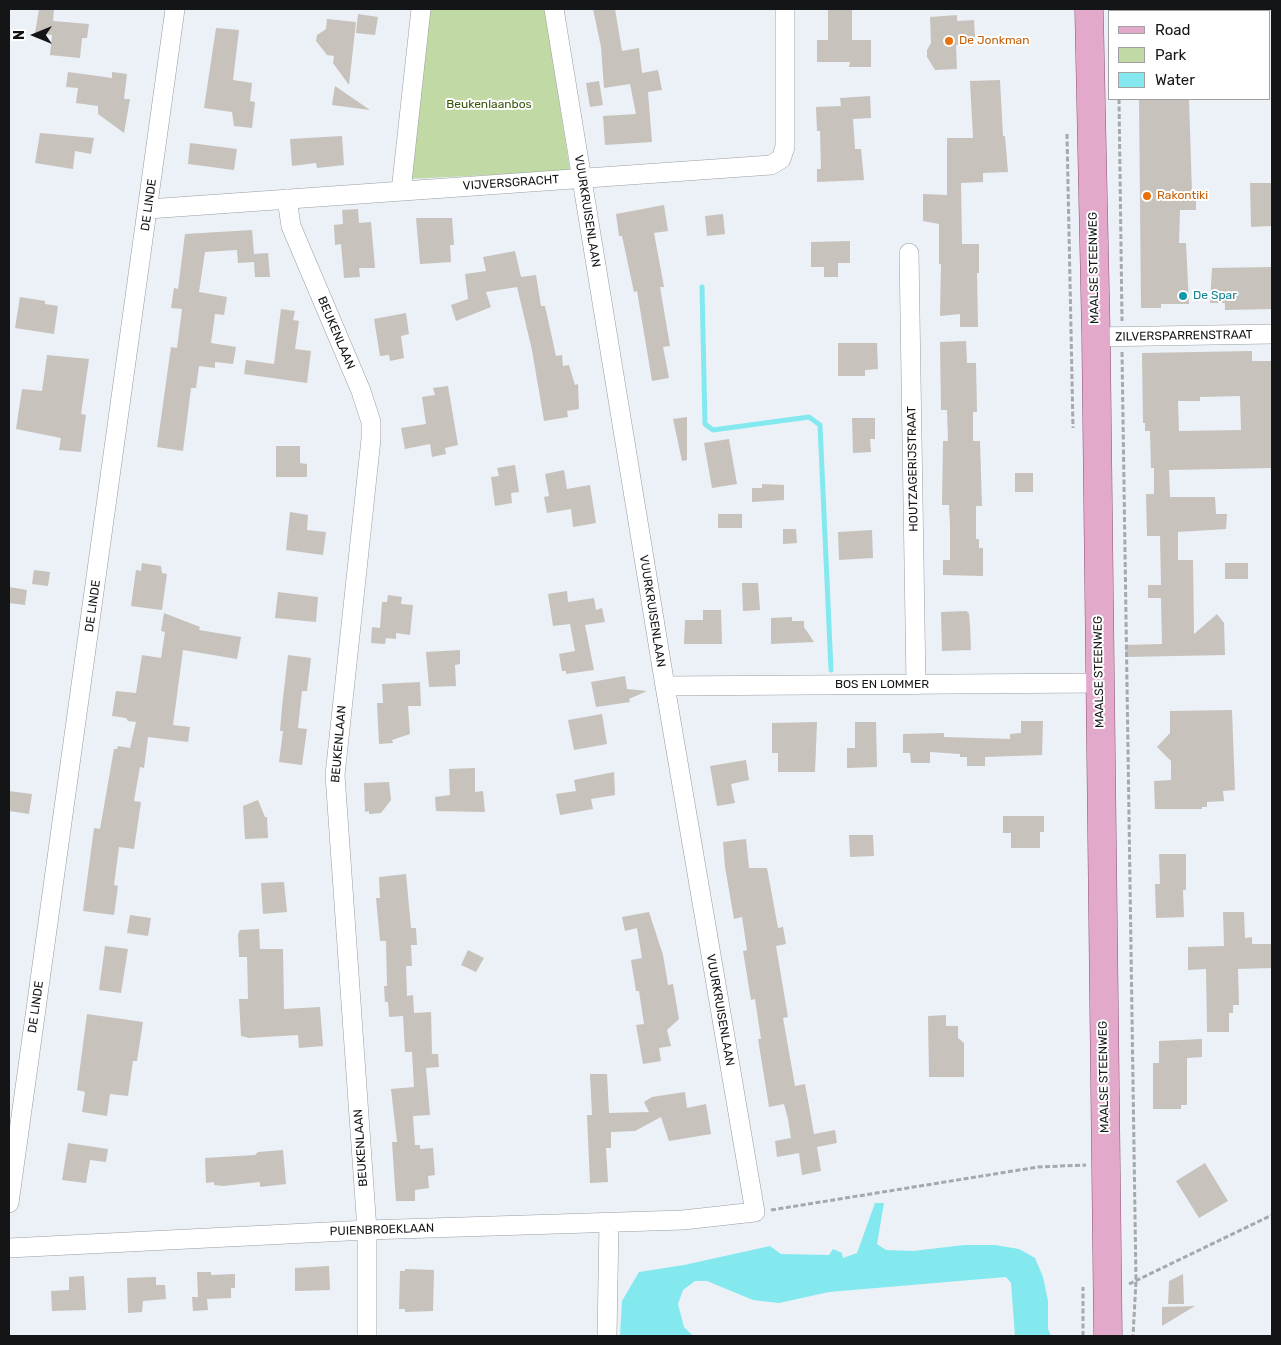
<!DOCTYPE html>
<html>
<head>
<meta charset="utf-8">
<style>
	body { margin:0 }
	#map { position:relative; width:1281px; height:1345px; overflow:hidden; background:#ebf1f7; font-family:Rubik,sans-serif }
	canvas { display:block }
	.frame { position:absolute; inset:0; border:10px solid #131517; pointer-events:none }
	.legend { position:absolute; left:1108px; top:10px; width:162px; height:90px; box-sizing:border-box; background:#fff; border:1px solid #a1a1a2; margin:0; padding:6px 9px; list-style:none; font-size:15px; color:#131517 }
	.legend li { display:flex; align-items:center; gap:10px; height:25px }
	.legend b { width:25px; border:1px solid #a1a1a2 }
	.north { position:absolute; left:10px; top:10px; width:50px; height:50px; -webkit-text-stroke:4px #fff; paint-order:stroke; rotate:270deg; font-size:14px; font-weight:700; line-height:20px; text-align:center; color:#131517 }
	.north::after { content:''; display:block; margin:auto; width:18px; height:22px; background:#131517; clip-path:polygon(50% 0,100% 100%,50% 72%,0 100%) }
</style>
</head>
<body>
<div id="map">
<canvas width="1281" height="1345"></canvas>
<div class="frame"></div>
<ul class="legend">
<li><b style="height:6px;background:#e2a9cb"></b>Road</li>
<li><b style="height:14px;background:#c1daa5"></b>Park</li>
<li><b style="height:14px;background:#83e9ef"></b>Water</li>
</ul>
<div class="north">N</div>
</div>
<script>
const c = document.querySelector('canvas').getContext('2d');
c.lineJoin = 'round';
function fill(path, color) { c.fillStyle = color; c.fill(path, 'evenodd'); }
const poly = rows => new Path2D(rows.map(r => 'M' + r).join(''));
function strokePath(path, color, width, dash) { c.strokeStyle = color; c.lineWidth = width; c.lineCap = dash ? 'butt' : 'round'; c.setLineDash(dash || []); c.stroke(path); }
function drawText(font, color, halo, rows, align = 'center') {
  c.font = font + ' Rubik,sans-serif'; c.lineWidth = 4; c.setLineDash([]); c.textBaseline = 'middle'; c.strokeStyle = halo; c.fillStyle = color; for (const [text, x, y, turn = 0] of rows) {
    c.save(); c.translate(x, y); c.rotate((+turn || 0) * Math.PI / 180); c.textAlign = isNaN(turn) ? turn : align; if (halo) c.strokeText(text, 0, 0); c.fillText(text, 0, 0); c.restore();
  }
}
fill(poly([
	[430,9,545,9,570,171,409,179]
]), '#c1daa5');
fill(poly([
	[875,1203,884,1203,877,1244,886,1250,913,1251,964,1245,995,1245,1019,1249,1035,1258,1043,1277,1048,1301,1048,1329,1051,1336,1015,1336,1011,1283,1006,1277,829,1292,779,1303,753,1300,707,1281,695,1281,683,1290,678,1304,684,1327,693,1336,620,1336,622,1301,639,1272,684,1265,770,1246,781,1254,829,1255,833,1249,842,1253,843,1258,857,1253]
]), '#83e9ef');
strokePath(poly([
	[702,287,705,424,713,430,809,417,820,425,831,670]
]), '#83e9ef', 5);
fill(poly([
	[39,9,54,9,53,21,89,24,87,38,82,38,80,58,50,55,52,35,35,33],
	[593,9,615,9,622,51,639,48,642,73,658,70,662,90,648,92,652,142,605,145,603,116,636,114,630,84,604,88,601,47],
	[828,9,852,9,852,40,871,40,871,67,849,67,850,62,817,62,817,40,828,40],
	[358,14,378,17,375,35,356,33],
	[957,15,957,21,974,20,975,37,963,38,964,45,956,45,957,69,935,70,927,57,927,50,931,43,930,17],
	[327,19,356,22,349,85,333,63,334,56,327,55,316,41,317,35,326,29],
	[216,28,239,30,233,80,252,83,250,101,255,102,252,128,234,126,232,112,204,108],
	[68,72,112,78,112,72,127,74,124,99,130,99,124,133,98,114,98,106,76,103,78,88,66,87],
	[1000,80,1003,136,1005,136,1008,172,983,173,983,182,961,183,962,244,979,244,979,273,977,273,978,327,960,327,960,314,940,316,941,264,939,264,939,224,923,221,923,194,947,195,947,138,973,138,970,81],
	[599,81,603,105,590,107,586,83],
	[335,86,370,110,332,105],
	[870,96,871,118,853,119,855,149,861,149,864,180,817,182,817,169,821,169,820,131,817,131,816,107,841,106,840,98],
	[1139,99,1189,99,1192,193,1196,193,1196,210,1180,210,1179,243,1186,243,1189,304,1161,304,1161,308,1141,308],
	[40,133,94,138,91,154,75,151,73,169,35,163],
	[342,136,344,165,317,168,316,163,292,166,290,139],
	[190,143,237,149,234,170,188,164],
	[1250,183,1271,183,1272,226,1251,227],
	[664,205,668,231,654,233,664,287,660,287,670,346,663,347,669,378,652,381,637,291,634,292,622,236,619,236,616,214],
	[358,209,359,223,371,222,375,268,359,268,360,277,344,278,341,244,335,245,334,225,343,224,342,210],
	[723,214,725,234,707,236,705,216],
	[416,218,452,218,454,245,450,245,451,262,420,264],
	[252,230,254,254,268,253,270,277,255,277,254,262,238,263,237,250,205,252,199,292,227,297,224,315,215,314,211,343,236,347,233,364,215,362,215,368,199,366,196,388,191,388,183,451,157,447,171,347,177,348,182,309,171,308,174,288,178,289,185,234],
	[850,241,850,263,838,263,838,277,824,277,824,267,811,267,811,242],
	[515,251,521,277,536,275,541,306,545,306,556,356,562,355,563,366,569,365,575,385,578,384,579,409,567,411,568,417,544,421,532,350,517,287,486,292,491,307,456,321,451,305,468,299,465,274,486,271,483,257],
	[1272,267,1272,309,1225,310,1225,303,1210,303,1212,268],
	[20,297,45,301,45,304,58,306,54,334,15,328],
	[281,309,295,311,293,320,299,321,295,349,311,351,307,383,244,374,246,360,274,364],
	[406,313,409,334,401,336,404,358,390,361,389,355,380,356,374,319],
	[966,341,967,363,976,363,977,412,973,412,973,441,980,441,982,506,976,506,976,539,979,539,979,548,983,548,983,576,943,575,943,560,950,560,950,525,949,505,942,505,943,441,948,441,947,410,941,410,940,342],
	[838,343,877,343,878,369,865,370,865,376,838,376],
	[1252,351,1252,361,1272,361,1272,468,1169,470,1170,497,1215,497,1216,514,1227,514,1226,529,1178,532,1178,560,1193,560,1194,634,1217,614,1224,623,1225,655,1126,657,1125,645,1162,644,1161,598,1148,598,1148,585,1161,585,1160,536,1147,536,1146,494,1154,494,1154,468,1151,468,1150,431,1145,431,1145,423,1143,423,1142,353],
	[1240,396,1241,430,1179,431,1178,401,1200,401,1200,397],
	[47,355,89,359,81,414,86,415,81,452,59,450,61,438,16,429,22,389,42,391],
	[448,386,458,445,445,448,446,454,432,457,430,444,405,449,401,428,426,424,422,397,435,395,433,388],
	[687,417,687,460,682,461,673,419],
	[852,418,875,418,875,439,870,439,871,452,853,453],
	[729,439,737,484,712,488,704,443],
	[276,446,300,446,300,463,307,464,307,477,276,477],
	[515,465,519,492,511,493,512,503,495,506,491,477,499,476,497,468],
	[564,470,567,489,590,485,596,523,573,527,571,509,547,513,544,497,549,496,545,474],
	[1015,473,1033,473,1033,492,1015,492],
	[762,484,784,485,784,500,752,502,752,488,762,488],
	[290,512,308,515,307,530,326,532,323,555,286,550],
	[718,514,742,514,742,528,718,528],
	[783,529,796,529,797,543,783,544],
	[872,530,873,558,839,560,838,532],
	[142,563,161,566,162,573,167,574,162,610,131,606,136,570,141,571],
	[1225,563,1248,563,1248,579,1225,579],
	[34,570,50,572,48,586,32,584],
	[742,583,758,583,760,610,743,611],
	[9,587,27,590,25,605,9,603],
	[567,591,568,602,594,598,596,610,602,608,605,622,585,625,594,670,566,674,566,671,562,671,559,654,575,651,570,624,553,626,548,594],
	[278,592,318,597,316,622,275,618],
	[388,595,402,597,401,604,413,605,410,635,396,633,396,639,386,638,385,644,371,643,372,627,380,628,382,602,387,602],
	[703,610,721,610,722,644,684,644,685,620,703,620],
	[966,611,969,613,970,625,971,650,942,651,941,612],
	[164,613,200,627,199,630,241,637,237,659,183,650,173,725,190,727,188,742,148,737,144,768,140,767,134,801,141,802,134,849,119,847,114,885,118,886,114,915,83,911,94,828,100,829,114,749,117,749,118,746,130,748,136,722,128,721,126,718,112,716,116,691,136,693,142,655,161,658,165,632,161,631],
	[792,617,792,621,804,621,804,627,814,642,771,644,771,618],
	[460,650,460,664,455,665,456,686,429,687,426,652],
	[288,655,311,658,307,691,302,691,298,728,307,729,302,765,279,762,283,731,280,731,282,707],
	[625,676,627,689,647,691,629,699,630,702,596,707,591,682],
	[420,682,421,706,408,706,410,734,392,740,393,743,379,744,377,703,383,703,382,684],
	[1232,710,1235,790,1223,791,1224,801,1207,802,1207,807,1202,807,1202,809,1155,809,1154,781,1171,780,1171,761,1157,747,1170,733,1170,711],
	[602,714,607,744,574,750,568,720],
	[1021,721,1043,721,1042,755,985,757,985,766,967,766,967,757,960,757,960,754,930,752,930,763,911,763,910,753,903,753,903,734,944,733,944,737,1010,739,1010,734,1021,733],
	[817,722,815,772,778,772,778,753,772,753,772,723],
	[855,722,876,722,877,767,847,768,847,748,855,748],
	[746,760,749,780,731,784,735,803,717,806,710,766],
	[475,768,475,792,483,791,485,812,436,811,435,797,450,795,449,769],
	[614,772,615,795,591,799,593,809,560,815,556,794,576,791,574,780],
	[389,782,391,800,381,813,369,814,369,811,365,812,364,783],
	[9,791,32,794,29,814,9,811],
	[258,800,265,817,267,817,268,838,245,839,243,806],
	[1003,816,1044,816,1044,832,1040,832,1040,848,1011,848,1011,833,1003,833],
	[849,835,873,835,874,856,850,857],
	[746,839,749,868,767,868,778,928,783,927,786,944,776,946,788,1017,783,1018,795,1086,805,1084,814,1134,835,1130,837,1143,817,1147,821,1171,802,1175,799,1153,777,1157,775,1141,791,1138,788,1119,784,1104,769,1107,758,1039,761,1039,755,999,751,1000,743,951,747,950,742,917,734,919,725,867,723,842],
	[1159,854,1186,854,1186,890,1183,890,1184,917,1156,918,1155,884,1160,884],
	[406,874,411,928,416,928,417,945,411,945,412,966,406,966,407,996,413,995,414,1013,431,1012,432,1054,438,1054,439,1067,426,1068,430,1115,413,1116,415,1145,420,1145,420,1149,433,1148,435,1175,428,1176,429,1188,415,1190,415,1201,396,1201,392,1142,397,1142,391,1089,414,1087,412,1052,405,1052,403,1016,389,1017,388,1002,385,1002,384,986,387,986,386,941,380,941,376,898,380,898,379,877],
	[284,882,287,912,263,914,261,883],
	[649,912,663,955,668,985,673,984,679,1019,667,1030,671,1046,659,1048,661,1061,643,1064,636,1025,644,1024,639,991,636,991,631,960,642,958,637,928,625,931,622,917],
	[1223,912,1244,912,1245,938,1252,937,1252,944,1272,944,1272,968,1238,969,1239,1005,1233,1005,1233,1013,1229,1013,1229,1032,1207,1032,1206,969,1188,970,1188,947,1224,946],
	[130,915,151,918,148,936,127,933],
	[259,929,260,949,283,949,284,1009,320,1007,323,1046,299,1048,298,1035,249,1038,241,1036,239,999,248,999,247,957,239,957,238,934,240,930],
	[105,946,128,949,121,993,99,990],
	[468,950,484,958,476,972,461,965],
	[87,1014,143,1022,137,1061,133,1061,128,1096,110,1094,107,1116,82,1112,85,1092,77,1090],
	[946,1015,946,1026,958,1026,958,1038,964,1043,964,1077,929,1077,928,1016],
	[1202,1039,1202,1057,1187,1058,1187,1105,1181,1105,1181,1109,1153,1109,1153,1063,1159,1063,1159,1041],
	[590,1074,607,1074,609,1113,649,1112,644,1102,652,1097,685,1092,687,1108,706,1104,711,1134,669,1141,661,1117,635,1131,611,1132,611,1148,606,1148,608,1182,590,1183,587,1115,592,1115],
	[68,1143,108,1149,106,1162,90,1160,86,1183,62,1180],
	[283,1150,286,1184,260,1187,260,1182,223,1186,214,1185,214,1182,206,1183,205,1158,255,1155,258,1152],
	[1205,1163,1228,1201,1199,1218,1176,1181],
	[329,1266,330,1290,295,1291,295,1268],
	[405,1269,434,1270,433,1311,405,1312,405,1309,399,1309,400,1271,405,1271],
	[197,1272,211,1272,211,1275,235,1274,235,1288,231,1288,231,1298,207,1299,208,1310,193,1311,192,1297,198,1297],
	[1183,1274,1184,1304,1168,1304,1169,1281],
	[84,1276,86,1310,52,1311,51,1291,69,1290,69,1277],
	[156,1277,156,1285,165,1285,166,1299,143,1301,142,1312,128,1313,127,1278],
	[1195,1306,1162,1326,1162,1307]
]), '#c7c2bc');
const minor = poly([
	[401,191,421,9],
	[287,199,291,226,361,391,371,422,371,439,335,775,367,1230,367,1336],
	[148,209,771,165,781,159,785,147,785,9],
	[909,253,916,685],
	[1096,337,1272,334],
	[665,686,1099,683],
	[9,1203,175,9],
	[9,1248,367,1230,683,1220,755,1212,665,686,554,9],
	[607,1336,609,1223]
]);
const primary = poly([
	[1089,9,1096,337,1108,1336]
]);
strokePath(minor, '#989da2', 20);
strokePath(primary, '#8d5076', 29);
strokePath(poly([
	[1117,9,1117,11],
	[1119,99,1122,321],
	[1067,134,1073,428],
	[1122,352,1136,1281,1133,1336],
	[771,1210,1038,1167,1086,1165],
	[1129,1284,1272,1215],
	[1083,1336,1083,1287]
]), '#a4a9ae', 3, [5, 2.5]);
strokePath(minor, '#fff', 19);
strokePath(primary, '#e2a9cb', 28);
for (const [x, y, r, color] of [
	[949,41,5,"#e8710a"],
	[1147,196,5,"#e8710a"],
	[1183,296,5,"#0f9aa8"]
]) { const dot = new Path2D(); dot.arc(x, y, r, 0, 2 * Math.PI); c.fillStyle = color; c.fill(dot); strokePath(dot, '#fff', 2); }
drawText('12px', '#c56008', '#fff', [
	["De Jonkman",959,41],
	["Rakontiki",1157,196]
], 'left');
drawText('12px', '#3a540c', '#fff', [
	["Beukenlaanbos",489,105]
]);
drawText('12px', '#131517', '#fff', [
	["VIJVERSGRACHT",511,183,-4],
	["DE LINDE",149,205,-82],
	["VUURKRUISENLAAN",587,211,81],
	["MAALSE STEENWEG",1094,268,-91],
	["BEUKENLAAN",336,333,67],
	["ZILVERSPARRENSTRAAT",1184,336,-1],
	["HOUTZAGERIJSTRAAT",913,469,-91],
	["DE LINDE",93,606,-82],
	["VUURKRUISENLAAN",652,611,81],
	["MAALSE STEENWEG",1099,672,-91],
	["BOS EN LOMMER",882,685],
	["BEUKENLAAN",339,744,-85],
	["DE LINDE",36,1007,-82],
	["VUURKRUISENLAAN",720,1010,80],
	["MAALSE STEENWEG",1104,1077,-91],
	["BEUKENLAAN",361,1148,-94],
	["PUIENBROEKLAAN",382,1230,-2]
]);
drawText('12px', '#0d838f', '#fff', [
	["De Spar",1193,296]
], 'left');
</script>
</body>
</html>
